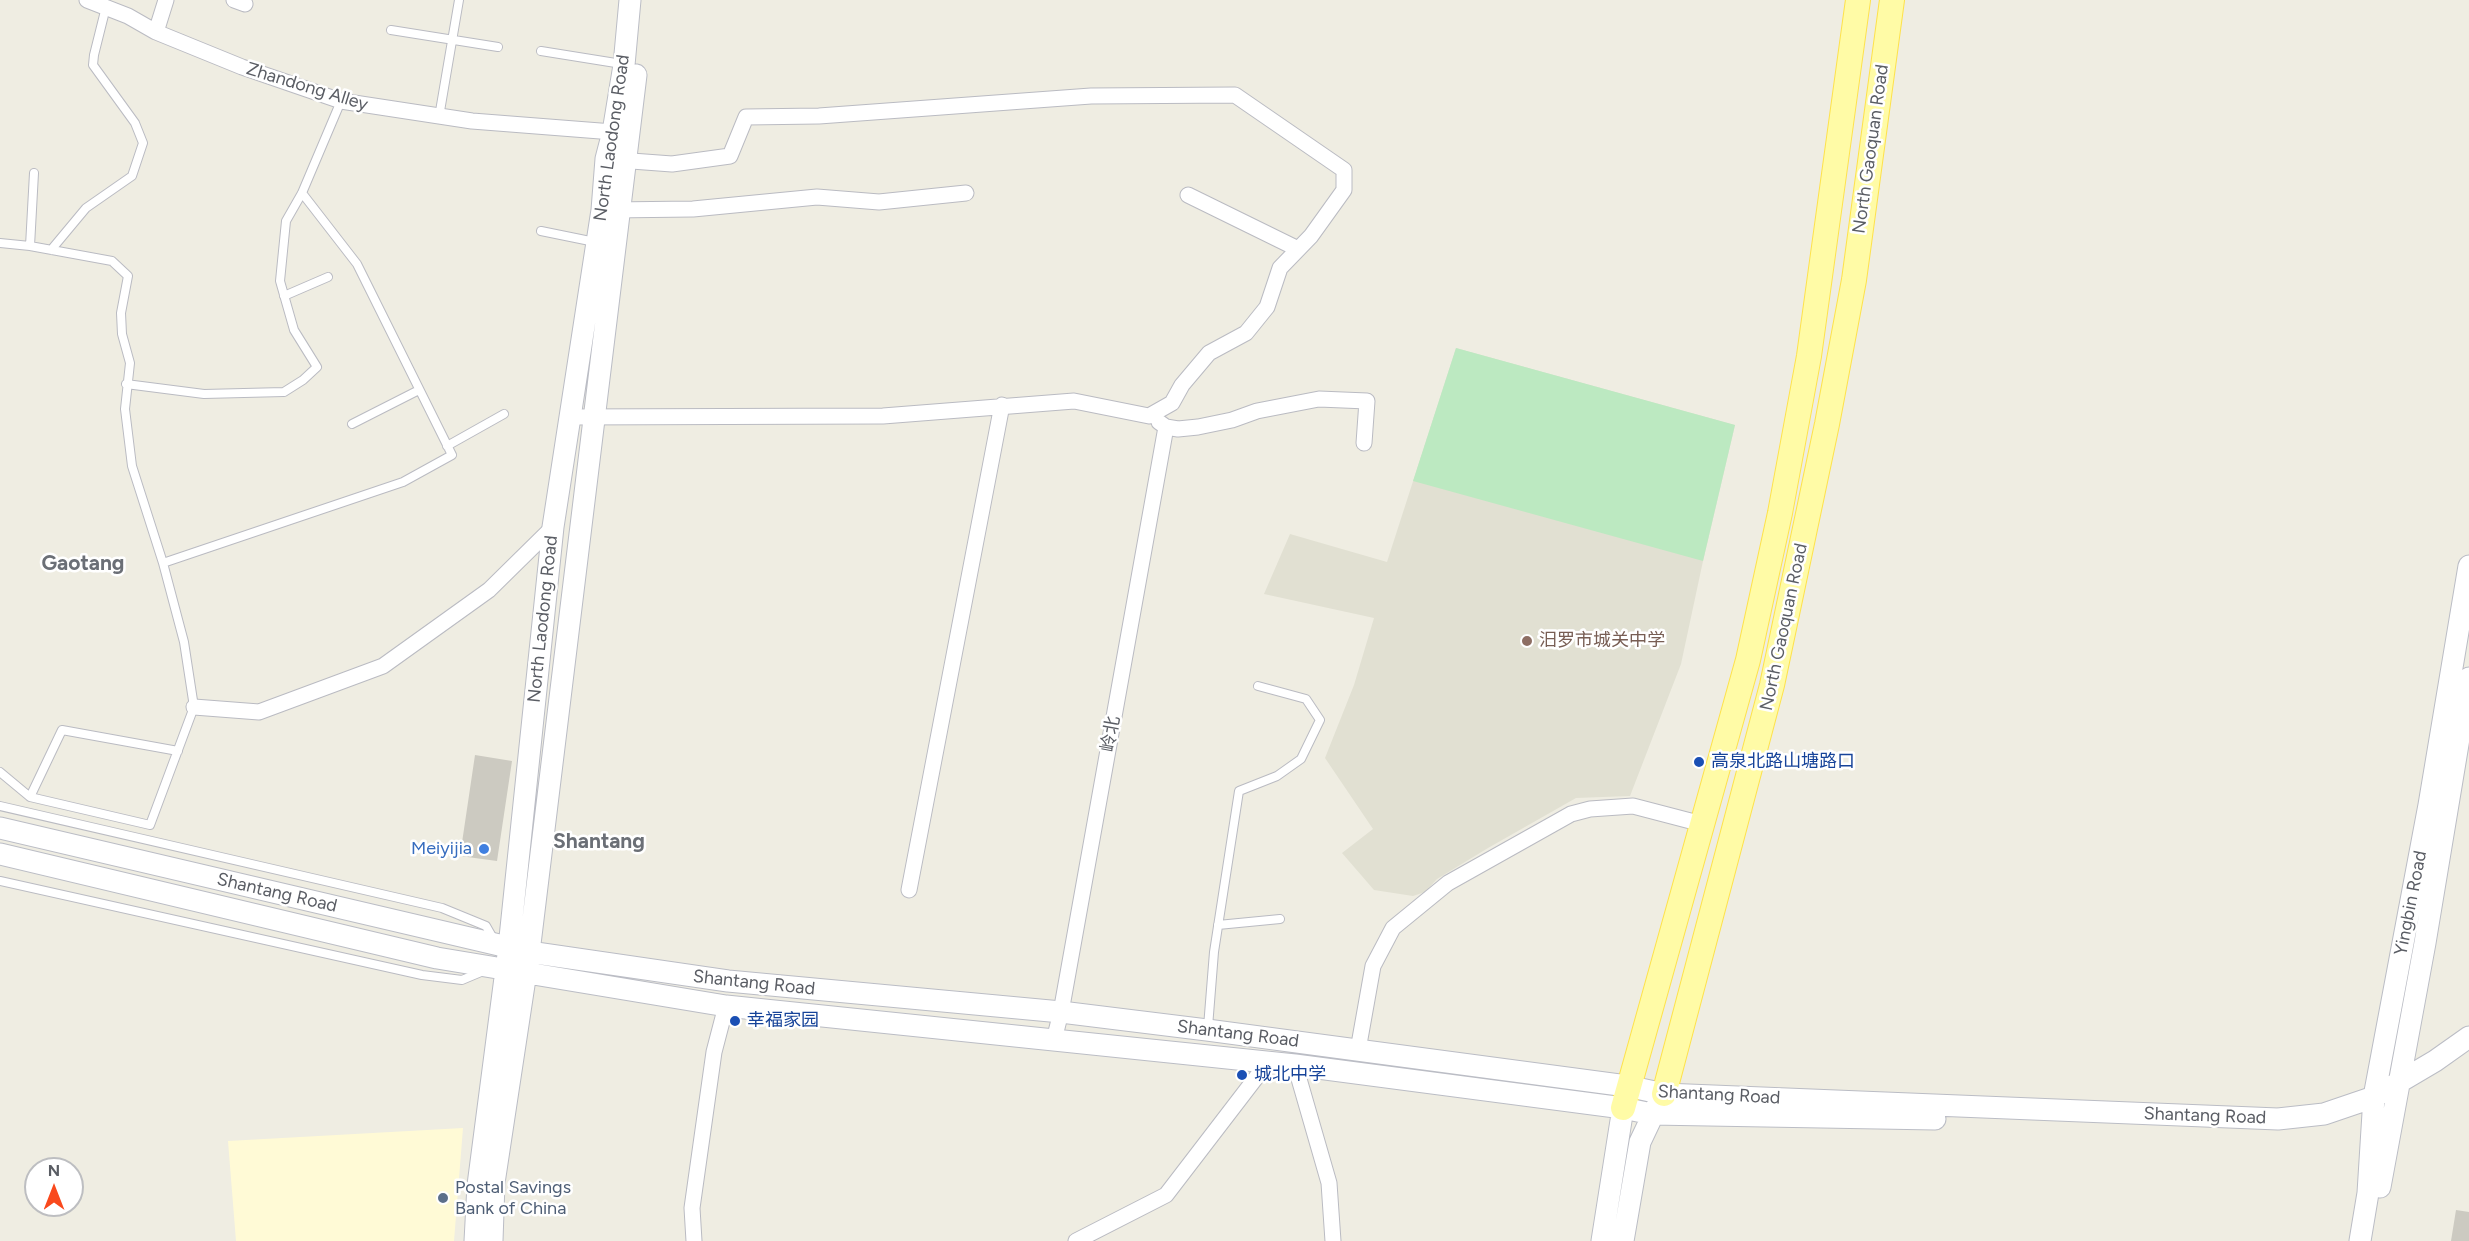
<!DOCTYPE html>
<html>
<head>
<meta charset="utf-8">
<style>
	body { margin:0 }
	#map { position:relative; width:2469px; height:1241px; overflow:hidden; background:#efede2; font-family:Figtree,sans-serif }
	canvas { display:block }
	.north { position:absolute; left:24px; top:1157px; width:60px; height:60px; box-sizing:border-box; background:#fff; border:2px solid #bdbec1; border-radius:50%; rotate:0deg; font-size:16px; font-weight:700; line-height:24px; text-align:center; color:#5a5d64 }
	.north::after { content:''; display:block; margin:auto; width:21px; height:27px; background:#f9491d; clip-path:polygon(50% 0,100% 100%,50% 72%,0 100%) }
</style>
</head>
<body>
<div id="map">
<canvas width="2469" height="1241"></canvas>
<div class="north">N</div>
</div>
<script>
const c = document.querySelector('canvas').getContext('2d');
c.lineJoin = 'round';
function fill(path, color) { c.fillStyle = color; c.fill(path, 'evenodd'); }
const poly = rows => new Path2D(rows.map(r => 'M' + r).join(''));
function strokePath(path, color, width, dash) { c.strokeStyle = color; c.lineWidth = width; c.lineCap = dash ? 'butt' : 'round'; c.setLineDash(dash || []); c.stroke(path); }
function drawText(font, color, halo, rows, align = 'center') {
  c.font = font + ' Figtree,"Noto Sans SC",sans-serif'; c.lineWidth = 5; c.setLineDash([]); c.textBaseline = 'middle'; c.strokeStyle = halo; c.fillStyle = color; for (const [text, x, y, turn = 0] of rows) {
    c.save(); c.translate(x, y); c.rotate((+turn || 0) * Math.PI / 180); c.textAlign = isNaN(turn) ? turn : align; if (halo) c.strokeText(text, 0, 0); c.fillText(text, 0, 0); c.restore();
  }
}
fill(poly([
	[463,1128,454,1241,236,1241,228,1141]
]), '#fffad6');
fill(poly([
	[1456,348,1735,425,1703,561,1681,664,1630,796,1576,798,1488,848,1437,879,1425,892,1413,896,1374,890,1342,853,1373,829,1325,758,1354,685,1374,618,1264,594,1290,534,1387,562]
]), '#e1e0d2');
fill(poly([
	[1456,348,1735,425,1703,561,1413,481]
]), '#bce9c1');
fill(poly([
	[475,755,512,761,497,861,460,856],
	[2456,1210,2469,1212,2469,1241,2451,1241]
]), '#cccac1');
const lane = poly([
	[391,30,498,47],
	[541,51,622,64],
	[439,117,459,0],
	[541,231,595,242],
	[0,243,30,246,112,261,128,276,121,313,122,334,130,363,125,409,132,466,163,563,184,642,194,707,150,825,30,797,0,772],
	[30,246,34,173],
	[51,250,86,208,132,176,143,143,135,123,93,65,94,55,106,7],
	[284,296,328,277],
	[126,384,204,394,284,392,303,380,317,367,294,330,280,281,286,221,302,193,341,101],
	[352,424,419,390],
	[447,446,504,414],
	[163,563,403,482,452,455,357,264,302,193],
	[30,797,62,730,178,751],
	[0,806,442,908,486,926,494,940],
	[0,881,422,975,462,980,481,972],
	[1218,925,1280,919],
	[1208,1027,1214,952,1239,791,1277,776,1301,759,1320,720,1306,699,1258,686]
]);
const street = poly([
	[87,0,128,16,156,32,242,67,341,101,472,121,613,132],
	[234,0,245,4],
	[156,32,166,0],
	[1188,195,1298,249],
	[611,210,693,209,817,197,879,202,966,193],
	[569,417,883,416,1074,401,1149,416,1172,403,1182,385,1209,353,1246,333,1267,307,1280,268,1311,236,1344,190,1344,170,1235,95,1091,96,819,116,746,117,730,156,672,164,618,160],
	[1159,422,1166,427,1178,429,1198,427,1232,420,1257,411,1319,399,1367,401,1364,443],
	[194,707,259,712,383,666,489,590,553,527],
	[909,890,1002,405],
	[1054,1040,1061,1012,1166,427],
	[1358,1050,1373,966,1393,928,1448,883,1571,814,1590,809,1633,806,1702,824],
	[1295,1065,1329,1183,1333,1241],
	[694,1241,692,1208,714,1052,726,1006],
	[1076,1241,1166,1195,1268,1062]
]);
const secondary = poly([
	[0,828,529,952,728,981,1061,1012,1207,1030,1627,1086,1664,1094,2278,1119,2324,1114,2374,1097,2435,1061,2469,1037],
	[0,854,437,958,726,1006,1295,1065,1623,1108,1652,1114,1935,1119],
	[2380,1187,2425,943,2469,678],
	[475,1241,478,1185,509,947,553,527,602,210,606,159,613,132,624,65,630,0],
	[492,1241,494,1183,529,952,636,75],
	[1602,1241,1623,1108],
	[1623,1241,1640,1142,1659,1102],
	[2360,1241,2368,1193,2374,1097,2429,805,2469,566]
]);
const primary = poly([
	[1664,1094,1772,685,1827,424,1854,280,1892,0],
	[1623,1108,1748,660,1780,513,1809,356,1858,0]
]);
strokePath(lane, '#babbc2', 10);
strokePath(street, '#babbc2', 17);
strokePath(secondary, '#bbbdc5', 23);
strokePath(primary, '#fee24b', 26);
strokePath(lane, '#fff', 8);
strokePath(street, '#fff', 15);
strokePath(secondary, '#fff', 21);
strokePath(primary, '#fffba6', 24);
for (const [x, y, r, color] of [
	[1527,641,6,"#8d6e63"],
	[1699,762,6,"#1a4fb4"],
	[484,849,6,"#3f7fe0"],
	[735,1021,6,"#1a4fb4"],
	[1242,1075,6,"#1a4fb4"],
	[443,1198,6,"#5c6f8a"]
]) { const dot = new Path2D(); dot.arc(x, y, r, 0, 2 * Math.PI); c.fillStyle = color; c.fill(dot); strokePath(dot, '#fff', 2); }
drawText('18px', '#5a5d64', '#fff', [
	["Zhandong Alley",307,87,17],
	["North Laodong Road",612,138,-82],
	["North Gaoquan Road",1871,149,-82],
	["North Laodong Road",543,619,-84],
	["North Gaoquan Road",1784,627,-78],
	["岭北",1111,734,-80],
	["Shantang Road",277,893,13],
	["Yingbin Road",2411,903,-79],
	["Shantang Road",754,983,6],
	["Shantang Road",1238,1034,7],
	["Shantang Road",1719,1095,3],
	["Shantang Road",2205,1116,2]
]);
drawText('18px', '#785e54', '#fff', [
	["汨罗市城关中学",1539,641]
], 'left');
drawText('18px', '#164399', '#fff', [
	["高泉北路山塘路口",1711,762],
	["幸福家园",747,1021],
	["城北中学",1254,1075]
], 'left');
drawText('18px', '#366cbe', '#fff', [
	["Meiyijia",472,849]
], 'right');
drawText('18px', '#4e5e75', '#fff', [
	["Postal Savings",455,1188],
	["Bank of China",455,1209]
], 'left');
drawText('bold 21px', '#6b6f76', '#fff', [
	["Gaotang",83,564],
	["Shantang",599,842]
]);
</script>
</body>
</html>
